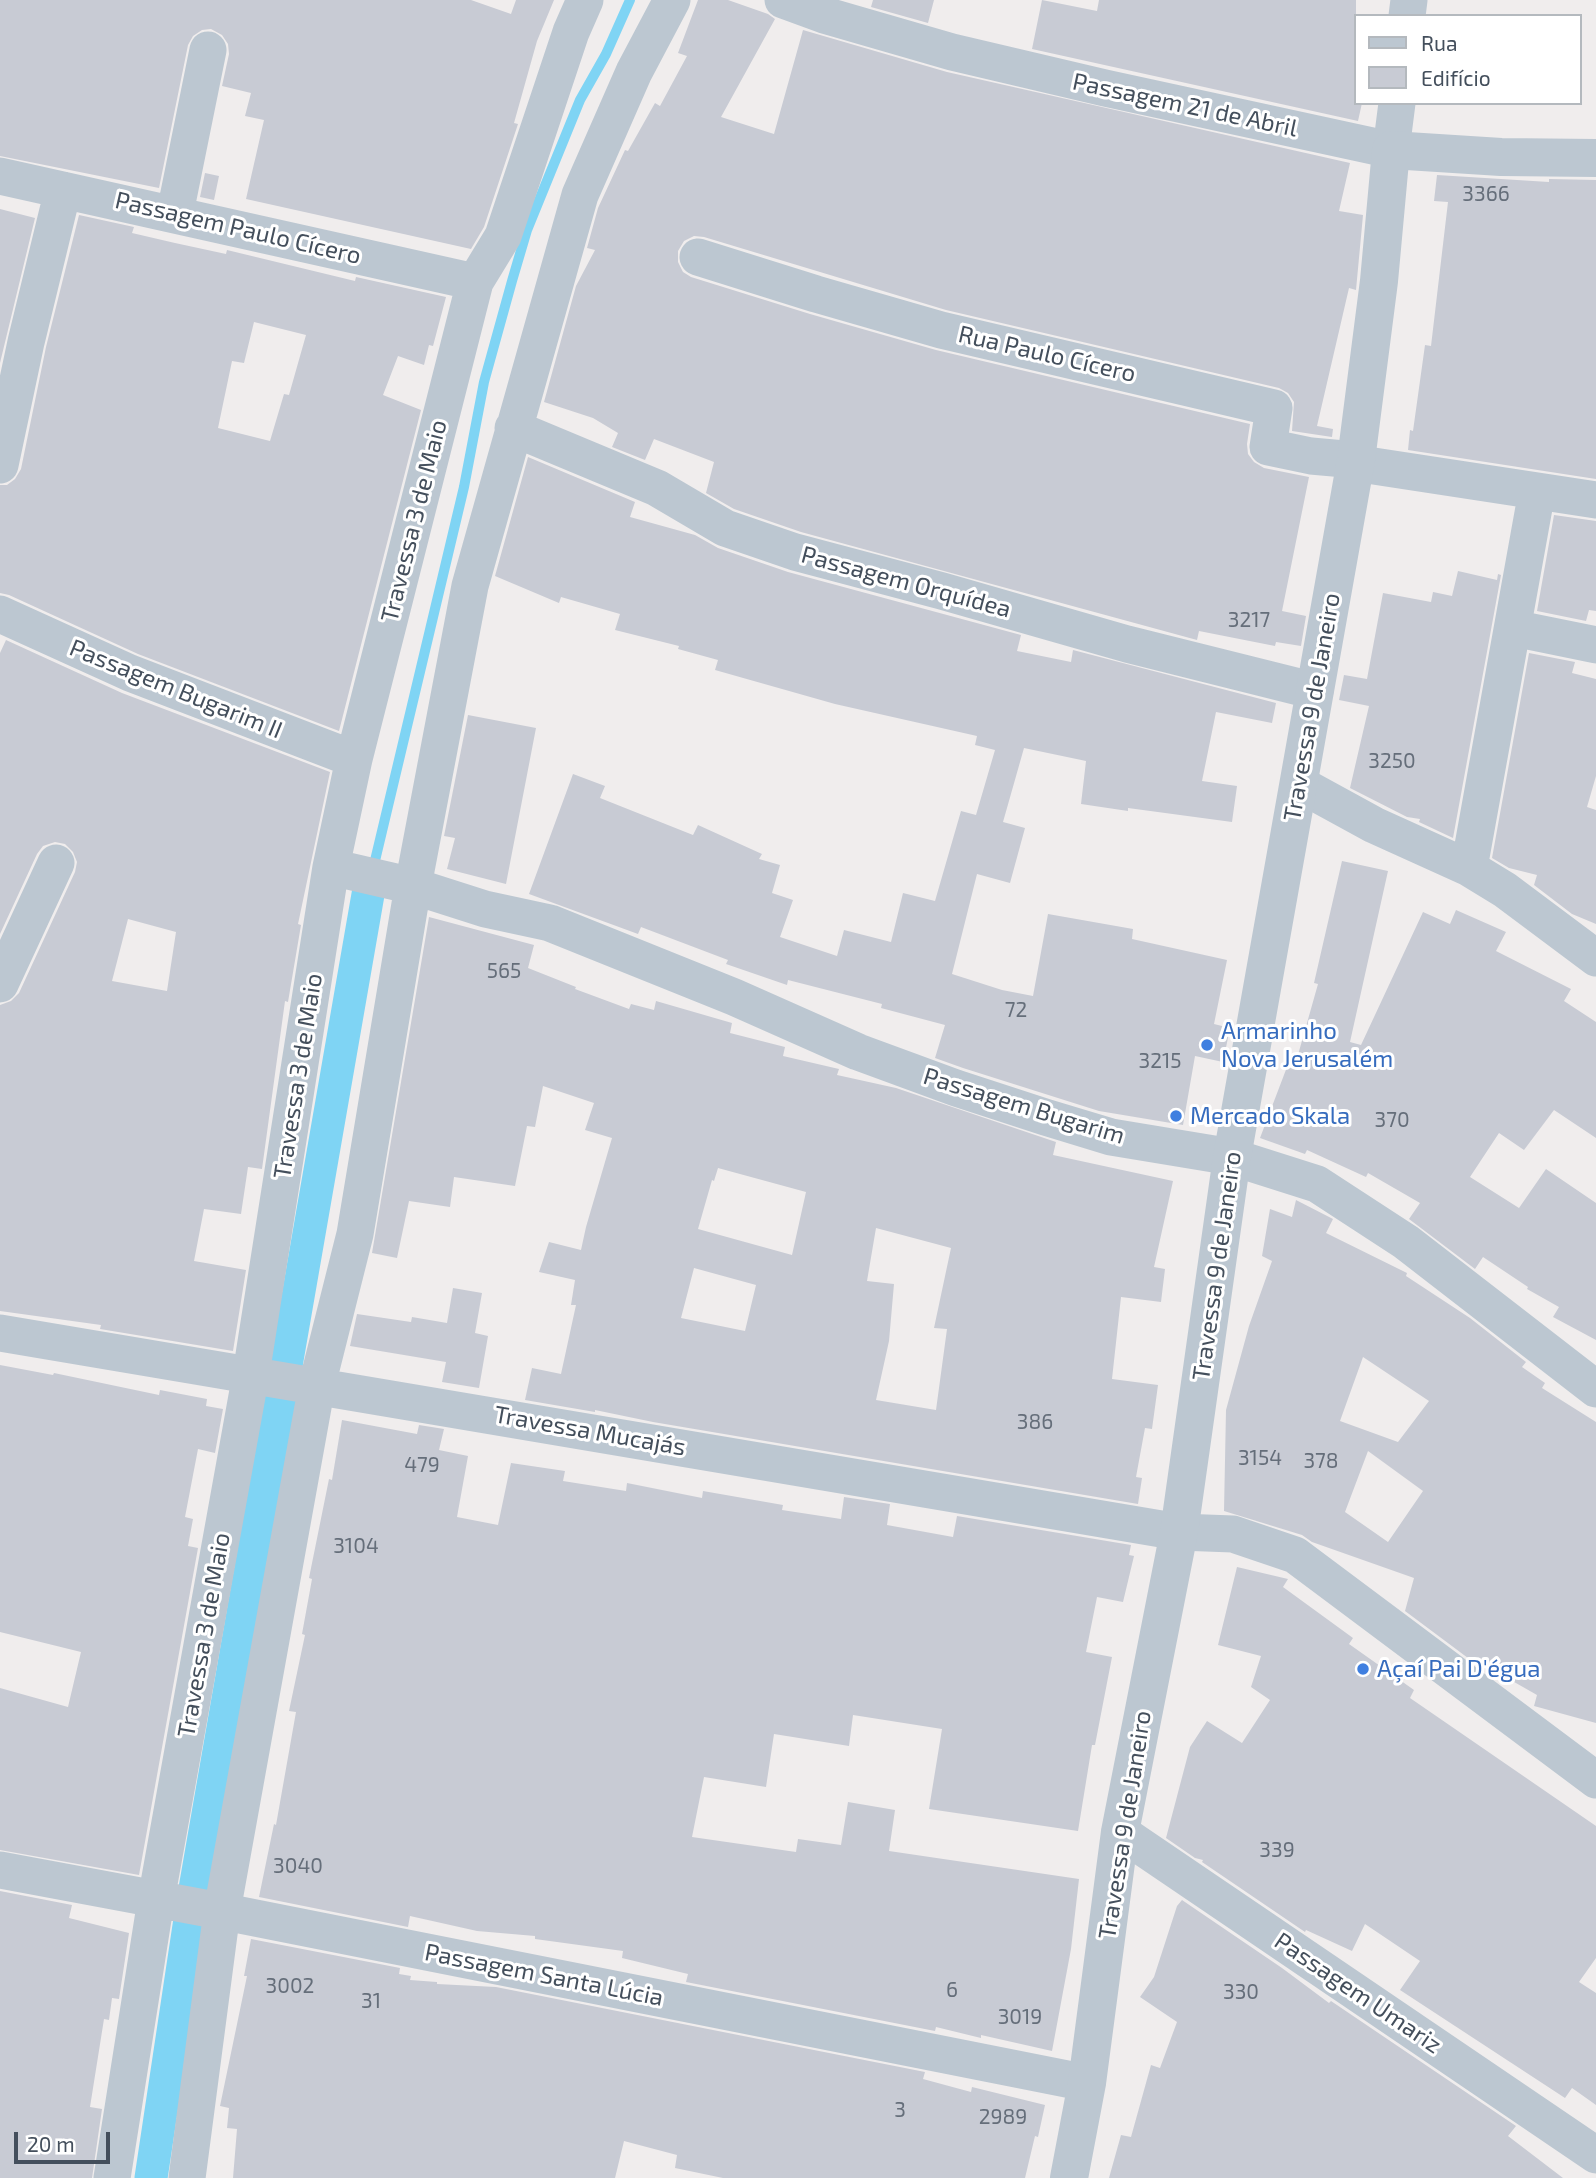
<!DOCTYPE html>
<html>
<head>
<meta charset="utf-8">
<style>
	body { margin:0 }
	#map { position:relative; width:1596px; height:2178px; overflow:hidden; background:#f0eded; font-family:"Exo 2",sans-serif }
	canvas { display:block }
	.legend { position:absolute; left:1354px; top:14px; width:228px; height:91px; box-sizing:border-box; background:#fff; border:2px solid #b4b9be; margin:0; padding:9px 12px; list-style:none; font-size:21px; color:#444f5c }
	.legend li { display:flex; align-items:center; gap:14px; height:35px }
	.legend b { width:35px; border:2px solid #b4b9be }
	.scale { position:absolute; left:14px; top:2132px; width:96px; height:32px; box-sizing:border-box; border:4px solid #444f5c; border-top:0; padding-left:9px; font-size:21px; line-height:24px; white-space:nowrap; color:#444f5c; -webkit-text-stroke:5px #fff; paint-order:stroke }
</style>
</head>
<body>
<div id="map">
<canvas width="1596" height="2178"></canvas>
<ul class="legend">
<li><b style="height:9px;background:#bcc7d1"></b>Rua</li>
<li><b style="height:19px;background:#c8cbd4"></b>Edifício</li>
</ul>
<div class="scale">20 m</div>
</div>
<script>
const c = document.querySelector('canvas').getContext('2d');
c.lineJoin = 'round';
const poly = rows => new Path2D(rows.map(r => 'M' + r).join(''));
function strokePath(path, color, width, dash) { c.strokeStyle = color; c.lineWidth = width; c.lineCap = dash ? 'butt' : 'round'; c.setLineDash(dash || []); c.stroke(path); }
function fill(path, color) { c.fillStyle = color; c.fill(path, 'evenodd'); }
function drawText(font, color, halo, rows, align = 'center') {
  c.font = font + ' "Exo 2",sans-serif'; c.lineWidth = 6; c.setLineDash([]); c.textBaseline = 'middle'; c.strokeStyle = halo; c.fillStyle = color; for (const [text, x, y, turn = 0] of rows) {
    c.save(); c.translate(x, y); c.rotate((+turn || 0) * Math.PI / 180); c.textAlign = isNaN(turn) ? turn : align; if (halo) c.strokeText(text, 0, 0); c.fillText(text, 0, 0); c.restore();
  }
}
strokePath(poly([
	[373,869,464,487,484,382,512,281,527,230,580,100,606,54,630,0]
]), '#7fd4f4', 10);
strokePath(poly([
	[151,2178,192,1906,370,883]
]), '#7fd4f4', 33);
fill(poly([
	[0,0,471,0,511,14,516,0,554,0,537,41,514,123,518,124,484,227,471,249,246,199,264,120,245,116,251,93,222,86,229,54,228,44,222,35,211,29,202,30,193,36,188,45,159,188,0,156],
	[698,0,728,0,768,14,775,19,721,117,774,134,803,30,947,72,1350,163,1339,211,1363,215,1356,290,1349,288,1317,426,1333,429,1332,437,1292,431,1294,402,1288,393,1279,388,946,310,704,237,694,236,684,241,678,251,678,262,683,272,691,277,810,314,936,350,1250,424,1247,444,1248,454,1254,462,1264,468,1309,477,1282,611,1306,616,1301,646,1276,642,1275,646,1199,631,1197,640,801,532,734,509,706,493,714,462,654,439,645,460,612,447,618,433,593,418,544,402,576,286,595,250,587,248,598,208,625,150,628,151,655,103,660,106,687,56,678,53],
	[873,0,934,0,928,23,871,7],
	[1042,0,1097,11,1099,0,1356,0,1356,103,1362,103,1358,121,1032,49],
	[205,173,219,176,214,200,200,197],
	[1437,175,1549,182,1549,179,1596,180,1596,479,1408,450,1410,430,1413,431,1425,345,1431,346,1448,202,1434,201],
	[0,209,35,218,0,363],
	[79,215,134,227,132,233,175,243,226,254,227,250,355,281,356,277,446,297,433,346,429,345,424,365,398,356,383,395,421,410,339,731,138,654,9,595,0,593,0,485,7,485,15,479,21,469,46,347],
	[254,322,306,335,289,395,284,394,270,441,218,428,232,361,244,363],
	[528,457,635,502,630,517,695,535,718,548,788,572,1021,635,1017,651,1071,662,1073,650,1276,703,1272,723,1216,712,1202,781,1237,786,1232,822,1128,808,1128,811,1081,804,1086,761,1024,748,1003,822,1025,828,1010,883,977,874,952,974,1002,990,1033,996,1048,914,1133,929,1132,939,1227,960,1214,1024,1230,1028,1223,1062,1195,1056,1183,1125,1099,1111,963,1068,935,1058,945,1025,881,1008,882,1004,788,980,787,985,726,964,728,960,641,927,638,934,529,894,573,774,605,786,600,798,693,835,698,825,762,854,759,859,780,865,772,893,793,900,780,937,837,956,844,930,891,942,903,893,935,901,961,811,976,815,995,750,975,745,977,736,835,704,715,670,718,660,678,649,679,646,615,630,620,614,561,597,559,603,495,576],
	[1554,515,1596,521,1596,611,1589,610,1586,621,1537,611],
	[1458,571,1497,580,1498,574,1501,575,1453,838,1419,822,1420,819,1407,817,1350,788,1369,706,1339,700,1344,675,1367,679,1383,593,1431,602,1433,592,1452,596],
	[6,640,122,693,330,772,298,924,301,925,288,1002,285,1001,262,1169,248,1167,241,1214,204,1209,194,1261,246,1270,233,1351,100,1329,101,1325,0,1311,0,1005,11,1001,19,993,75,872,77,862,73,852,65,844,55,842,43,846,37,854,0,934,0,653],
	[128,919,176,932,167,991,112,981],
	[1529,653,1575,662,1572,673,1596,679,1596,776,1587,807,1596,810,1596,924,1572,914,1534,885,1537,875,1509,868,1492,858],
	[468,715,536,728,506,884,447,869,455,838,444,836],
	[1342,861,1388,871,1350,1042,1361,1045,1423,912,1450,924,1456,910,1506,932,1496,951,1571,989,1564,1001,1596,1022,1596,1138,1554,1110,1524,1150,1499,1133,1470,1177,1519,1208,1546,1169,1596,1203,1596,1340,1553,1317,1559,1307,1527,1289,1528,1287,1483,1257,1475,1269,1409,1219,1420,1203,1368,1173,1366,1177,1307,1150,1305,1154,1260,1138,1287,1067,1294,1069,1318,984,1314,983],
	[429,917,534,945,528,968,576,987,575,989,629,1009,631,1004,654,1010,656,1001,732,1023,730,1033,785,1047,783,1056,839,1069,837,1075,896,1088,1056,1142,1053,1155,1173,1181,1154,1267,1165,1269,1161,1302,1121,1297,1112,1379,1158,1385,1152,1429,1145,1428,1136,1477,1142,1478,1138,1504,653,1422,595,1410,595,1412,525,1400,532,1368,561,1374,576,1305,571,1305,575,1280,539,1272,549,1242,581,1250,586,1227,612,1138,585,1130,594,1103,543,1086,535,1127,527,1126,515,1186,454,1177,450,1207,409,1201,397,1258,372,1253],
	[718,1168,806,1192,792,1255,698,1229,712,1180,714,1181],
	[876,1228,951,1248,934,1328,947,1329,936,1410,876,1400,889,1341,894,1284,867,1281],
	[694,1268,756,1285,745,1331,681,1318],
	[1296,1200,1333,1219,1326,1233,1407,1273,1406,1276,1470,1318,1526,1362,1522,1367,1545,1383,1542,1388,1596,1422,1596,1723,1534,1706,1537,1695,1479,1662,1478,1664,1472,1661,1405,1611,1414,1578,1312,1542,1302,1535,1224,1511,1226,1410,1249,1326,1272,1261,1262,1256,1270,1209,1292,1217],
	[1363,1357,1429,1401,1398,1442,1340,1421],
	[1368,1451,1423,1491,1388,1542,1345,1512],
	[453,1288,482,1293,475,1333,488,1336,479,1388,442,1382,446,1362,350,1346,357,1314,411,1322,412,1317,447,1323],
	[0,1365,53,1375,54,1373,159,1395,160,1390,207,1399,206,1406,223,1409,215,1453,198,1449,185,1517,193,1519,188,1546,198,1548,139,1875,0,1850,0,1688,68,1707,81,1652,0,1632],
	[342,1420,417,1434,419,1425,444,1429,439,1450,468,1456,457,1517,498,1525,511,1463,565,1471,563,1481,626,1491,627,1483,702,1498,703,1491,783,1505,782,1510,841,1519,844,1497,890,1504,887,1525,953,1537,957,1516,1131,1545,1129,1555,1134,1556,1123,1602,1097,1597,1086,1652,1112,1657,1095,1745,1092,1745,1078,1831,929,1809,942,1729,853,1715,849,1746,774,1734,766,1787,704,1777,692,1837,796,1852,798,1839,841,1845,848,1802,895,1810,889,1851,1079,1879,1071,1949,1052,2051,981,2035,981,2038,936,2027,935,2031,686,1982,688,1974,622,1958,623,1951,535,1939,535,1936,477,1931,410,1916,408,1927,259,1897,274,1824,276,1825,296,1712,289,1711,305,1635,302,1634,312,1579,309,1578,329,1479,332,1480],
	[1237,1567,1288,1579,1283,1587,1353,1638,1349,1644,1414,1690,1410,1698,1596,1826,1596,1958,1579,1982,1596,1993,1596,2105,1572,2088,1565,2098,1400,1990,1420,1961,1365,1924,1352,1951,1306,1930,1305,1932,1202,1862,1203,1860,1195,1858,1166,1838,1190,1747,1207,1721,1242,1743,1270,1700,1251,1687,1261,1656,1218,1645],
	[0,1891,72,1905,69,1918,129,1933,119,1999,112,1998,109,2020,104,2019,90,2107,102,2109,92,2178,0,2178],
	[1182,1900,1282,1968,1329,2003,1331,2001,1516,2126,1508,2136,1563,2178,1109,2178,1121,2135,1131,2137,1151,2065,1160,2068,1177,2022,1140,1997,1154,1977,1177,1906],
	[251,1939,400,1968,399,1974,411,1976,410,1980,437,1982,437,1984,496,1987,925,2072,923,2079,971,2092,972,2087,1045,2105,1038,2137,1035,2136,1025,2178,723,2178,675,2168,677,2155,624,2141,615,2178,233,2178,237,2129,227,2128,229,2108,220,2106,247,1976,244,1976]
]), '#c8cbd4');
strokePath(poly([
	[783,0,824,15,952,52,1105,88,1391,150,1397,103],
	[1407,16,1409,0],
	[0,176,475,282],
	[175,213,208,50],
	[698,257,816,294,941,330,1274,408,1268,447,1311,456,1356,460],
	[513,428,657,488,725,528,795,552,942,591,1127,644,1315,691],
	[1354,463,1596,500],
	[0,465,26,342,63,190],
	[0,614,130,673,354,759],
	[1513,628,1596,645],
	[1299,784,1374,825,1469,868,1505,890,1596,958],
	[331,867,413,886,485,909,550,923,734,997,858,1052,956,1088,1045,1117,1111,1137,1232,1157,1317,1184,1406,1242,1596,1389],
	[1469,868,1537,491],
	[0,984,56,863],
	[0,1333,1179,1532,1233,1534,1295,1555,1596,1780],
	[1120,1832,1596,2155],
	[0,1870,215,1910,1087,2083],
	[112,2178,156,1900,251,1374,331,867,354,759,475,282,503,236,571,32,585,0],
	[187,2178,222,1911,317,1385,355,1234,413,886,470,586,580,195,634,72,672,0]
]), '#bcc7d1', 37);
strokePath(poly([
	[1069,2178,1087,2083,1120,1832,1179,1532,1232,1157,1356,460,1379,281,1391,150,1501,157,1596,158]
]), '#bcc7d1', 38);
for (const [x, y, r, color] of [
	[1207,1045,7,"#3f7fe0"],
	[1176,1116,7,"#3f7fe0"],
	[1363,1669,7,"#3f7fe0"]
]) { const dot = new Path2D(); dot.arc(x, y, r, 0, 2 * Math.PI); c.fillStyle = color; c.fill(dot); strokePath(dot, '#fff', 2.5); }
drawText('21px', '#656e7a', null, [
	["3366",1486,194],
	["3217",1249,620],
	["3250",1392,761],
	["565",504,971],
	["72",1016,1010],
	["3215",1160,1061],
	["370",1392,1120],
	["386",1035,1422],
	["3154",1260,1458],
	["378",1321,1461],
	["479",422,1465],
	["3104",356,1546],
	["339",1277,1850],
	["3040",298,1866],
	["3002",290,1986],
	["6",952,1990],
	["330",1241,1992],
	["31",371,2001],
	["3019",1020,2017],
	["3",900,2110],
	["2989",1003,2117]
]);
drawText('24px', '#444f5c', '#fff', [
	["Passagem 21 de Abril",1185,105,12],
	["Passagem Paulo Cícero",238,228,13],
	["Rua Paulo Cícero",1047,354,13],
	["Travessa 3 de Maio",414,521,-76],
	["Passagem Orquídea",906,582,15],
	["Passagem Bugarim II",176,689,22],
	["Travessa 9 de Janeiro",1312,707,-80],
	["Travessa 3 de Maio",298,1076,-81],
	["Passagem Bugarim",1024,1106,17],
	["Travessa 9 de Janeiro",1217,1266,-82],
	["Travessa Mucajás",590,1431,10],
	["Travessa 3 de Maio",204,1635,-80],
	["Travessa 9 de Janeiro",1125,1825,-81],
	["Passagem Santa Lúcia",544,1975,11],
	["Passagem Umariz",1358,1993,34]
]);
drawText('24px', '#366cbe', '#fff', [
	["Armarinho",1221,1031],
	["Nova Jerusalém",1221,1059],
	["Mercado Skala",1190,1116],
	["Açaí Pai D'égua",1377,1669]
], 'left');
</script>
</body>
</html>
